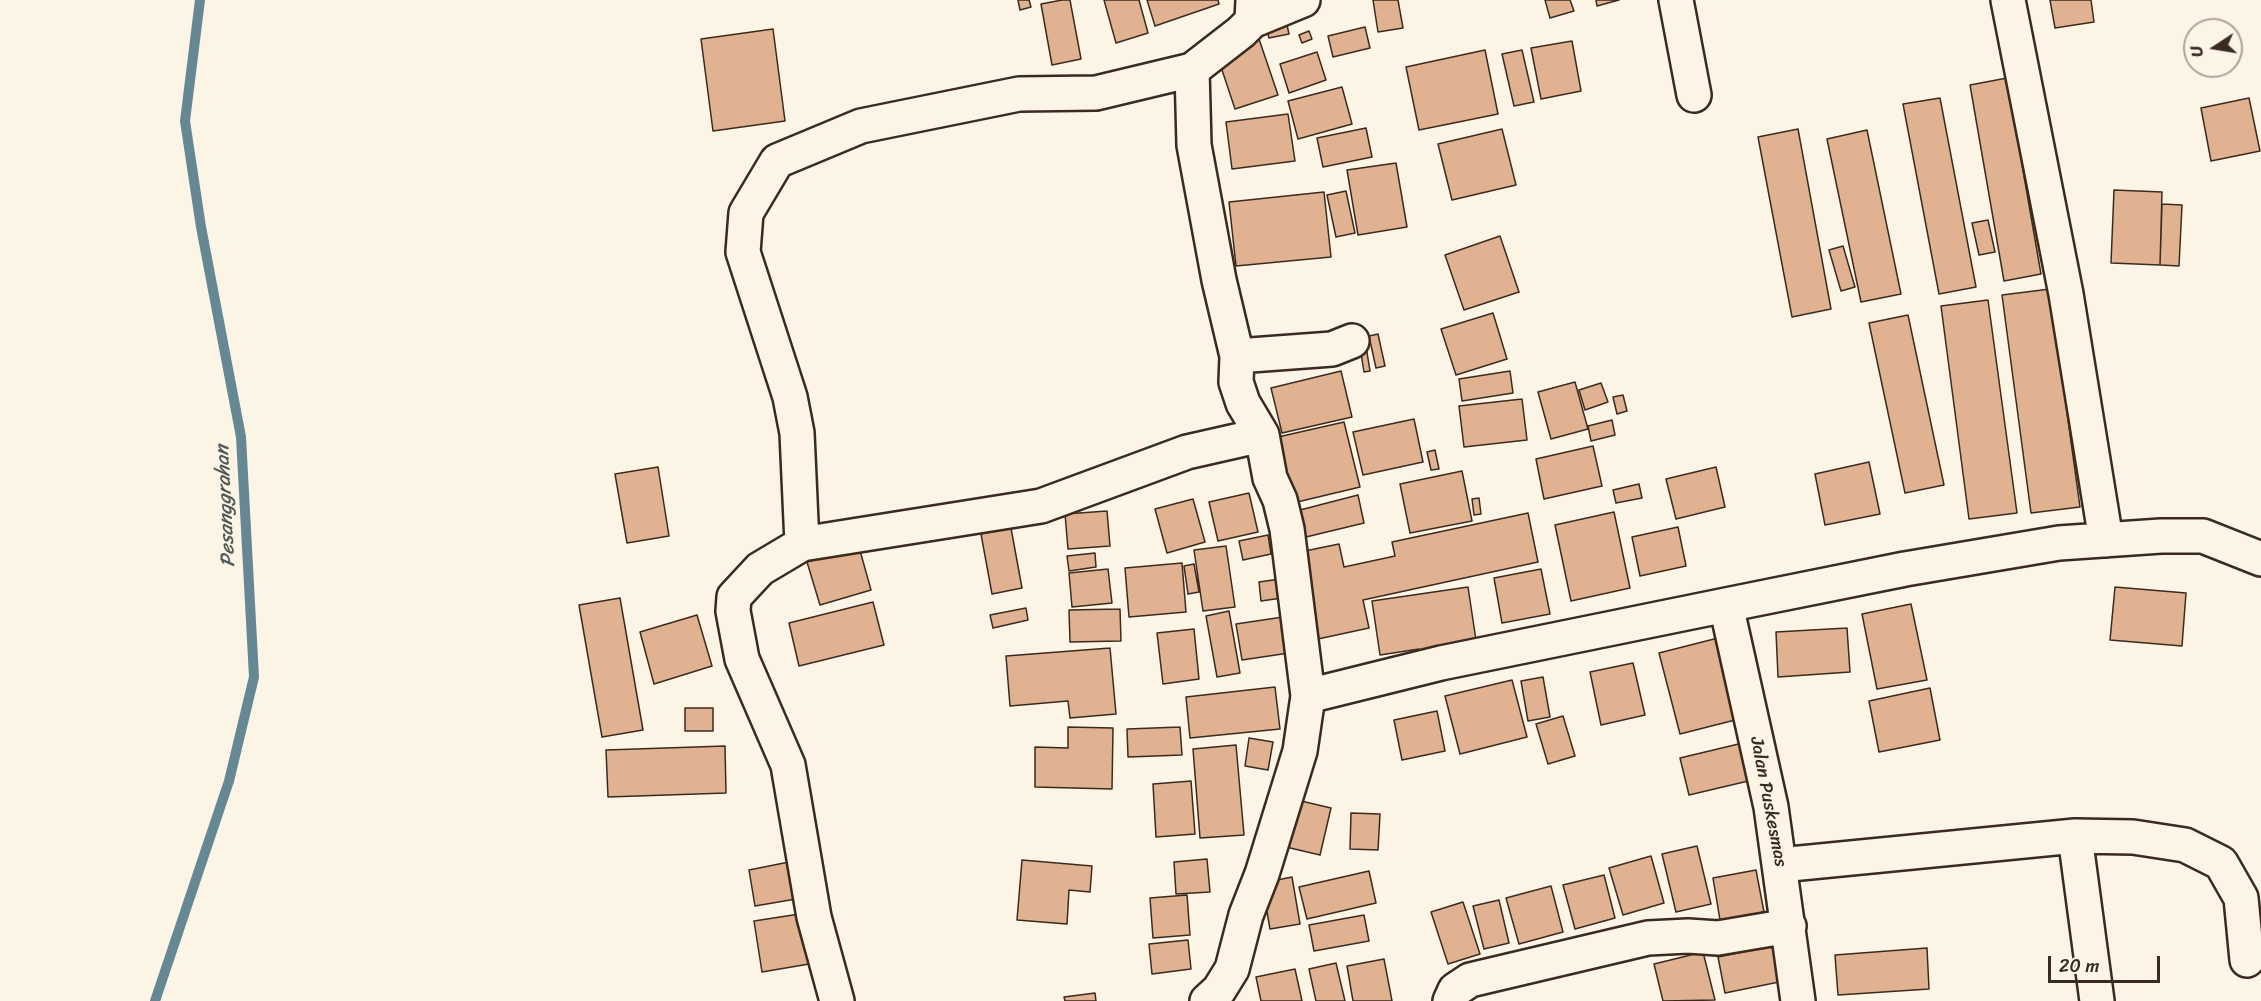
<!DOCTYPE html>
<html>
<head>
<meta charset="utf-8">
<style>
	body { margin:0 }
	#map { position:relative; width:2261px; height:1001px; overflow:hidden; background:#fcf5e5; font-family:Sriracha,sans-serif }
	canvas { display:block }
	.north { position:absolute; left:2183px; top:18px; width:60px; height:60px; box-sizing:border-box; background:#fcf5e5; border:2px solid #afa495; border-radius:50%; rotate:258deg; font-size:16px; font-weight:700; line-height:24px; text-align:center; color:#3b2a1e }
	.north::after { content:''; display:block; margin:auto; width:21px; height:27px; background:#3b2a1e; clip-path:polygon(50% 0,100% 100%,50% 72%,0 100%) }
	.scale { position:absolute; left:2048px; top:956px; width:112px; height:27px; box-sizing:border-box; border:3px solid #3b2a1e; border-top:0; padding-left:8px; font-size:18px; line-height:21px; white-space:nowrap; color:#3b2a1e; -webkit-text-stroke:4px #fcf5e5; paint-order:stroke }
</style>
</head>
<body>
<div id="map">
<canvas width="2261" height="1001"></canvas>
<div class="north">U</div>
<div class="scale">20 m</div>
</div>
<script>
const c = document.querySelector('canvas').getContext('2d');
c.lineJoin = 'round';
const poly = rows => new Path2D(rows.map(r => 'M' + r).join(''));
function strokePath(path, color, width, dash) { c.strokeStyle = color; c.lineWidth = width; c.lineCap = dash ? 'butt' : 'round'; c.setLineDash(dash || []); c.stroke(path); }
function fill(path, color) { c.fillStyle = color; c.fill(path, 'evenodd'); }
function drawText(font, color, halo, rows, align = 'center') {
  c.font = font + ' Sriracha,sans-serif'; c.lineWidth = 4.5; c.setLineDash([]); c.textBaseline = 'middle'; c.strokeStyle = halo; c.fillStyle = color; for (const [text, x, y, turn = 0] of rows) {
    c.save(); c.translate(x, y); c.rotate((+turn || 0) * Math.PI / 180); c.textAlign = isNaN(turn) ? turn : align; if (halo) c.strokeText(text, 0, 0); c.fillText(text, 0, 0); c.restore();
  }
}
strokePath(poly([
	[155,1001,229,781,254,677,241,437,201,227,185,121,200,0]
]), '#668895', 10);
const building = poly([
	[1018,0,1029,0,1031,7,1020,10,1018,0],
	[1062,0,1070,0,1081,59,1052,65,1041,4,1062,0],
	[1104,0,1139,0,1148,33,1116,43,1104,0],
	[1147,0,1218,0,1219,4,1155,26,1147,0],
	[1373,0,1398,0,1403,28,1378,32,1373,0],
	[1545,0,1570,0,1574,11,1550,18,1545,0],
	[1596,0,1619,0,1597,6,1596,0],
	[2050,0,2091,0,2094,22,2055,28,2050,0],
	[1287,25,1289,34,1269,38,1267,31,1287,25],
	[1365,27,1370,48,1333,57,1328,36,1365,27],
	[773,29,785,121,713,131,701,39,773,29],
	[1309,31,1312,39,1302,43,1299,35,1309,31],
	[1259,39,1278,95,1235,109,1216,52,1259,39],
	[1572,41,1581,91,1541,99,1531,48,1572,41],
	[1485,50,1498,114,1419,130,1406,67,1485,50],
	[1522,50,1534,102,1514,106,1502,54,1522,50],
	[1317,52,1326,80,1289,93,1280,64,1317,52],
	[2007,78,2041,274,2004,281,1970,85,2007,78],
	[1342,87,1352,124,1298,139,1288,101,1342,87],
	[1940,98,1976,287,1939,294,1903,104,1940,98],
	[2249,98,2260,151,2211,161,2201,108,2249,98],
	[1288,114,1295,161,1232,169,1226,122,1288,114],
	[1366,128,1372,157,1323,167,1317,138,1366,128],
	[1502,129,1516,185,1452,200,1438,144,1502,129],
	[1798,129,1831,309,1792,317,1758,137,1798,129],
	[1867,130,1901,294,1861,302,1827,139,1867,130],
	[1396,163,1407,227,1358,235,1347,170,1396,163],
	[2114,190,2162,192,2160,265,2111,263,2114,190],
	[1346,191,1355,233,1336,237,1327,195,1346,191],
	[1324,192,1331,257,1236,266,1229,202,1324,192],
	[2162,204,2182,205,2179,266,2160,265,2162,204],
	[1988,220,1995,252,1979,255,1972,223,1988,220],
	[1500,236,1519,292,1464,310,1445,255,1500,236],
	[1843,246,1855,287,1841,291,1829,250,1843,246],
	[2050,289,2080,507,2031,513,2002,295,2050,289],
	[1988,300,2017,513,1969,519,1941,306,1988,300],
	[1493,313,1507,359,1456,375,1441,329,1493,313],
	[1908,315,1944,485,1905,493,1869,323,1908,315],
	[1378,334,1385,366,1376,368,1369,336,1378,334],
	[1366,346,1370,371,1364,372,1360,347,1366,346],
	[1341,371,1352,417,1282,433,1271,388,1341,371],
	[1510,371,1513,393,1462,401,1459,379,1510,371],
	[1575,382,1588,429,1551,439,1538,392,1575,382],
	[1601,383,1608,402,1585,410,1579,390,1601,383],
	[1623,395,1627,411,1617,414,1613,397,1623,395],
	[1522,399,1527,440,1464,447,1459,406,1522,399],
	[1414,419,1423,462,1363,475,1353,432,1414,419],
	[1612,420,1615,435,1591,441,1588,426,1612,420],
	[1344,422,1360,487,1293,503,1278,437,1344,422],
	[1593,446,1602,486,1544,499,1536,459,1593,446],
	[1435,450,1439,469,1431,470,1427,452,1435,450],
	[1869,462,1880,514,1825,525,1815,474,1869,462],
	[658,467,669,536,627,543,615,474,658,467],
	[1716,467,1725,507,1676,519,1666,479,1716,467],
	[1462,471,1472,521,1410,533,1400,484,1462,471],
	[1639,484,1642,498,1616,503,1613,490,1639,484],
	[1249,493,1258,532,1218,541,1209,502,1249,493],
	[1358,495,1364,523,1306,537,1300,510,1358,495],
	[1479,498,1481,514,1474,515,1472,499,1479,498],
	[1193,499,1205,542,1167,553,1155,509,1193,499],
	[1107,511,1110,546,1068,549,1065,514,1107,511],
	[1614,512,1630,588,1571,601,1555,525,1614,512],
	[1528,513,1538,562,1363,600,1369,628,1318,639,1300,552,1339,544,1344,567,1395,556,1392,542,1528,513],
	[1678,527,1686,566,1640,576,1632,537,1678,527],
	[1011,528,1022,588,992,594,981,534,1011,528],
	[1268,535,1271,554,1243,560,1239,541,1268,535],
	[1226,546,1235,607,1203,611,1194,550,1226,546],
	[859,547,871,590,820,605,807,562,859,547],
	[1095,553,1096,567,1069,571,1067,556,1095,553],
	[1182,563,1186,612,1129,617,1125,568,1182,563],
	[1194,564,1199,592,1188,594,1184,566,1194,564],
	[1108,569,1112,603,1072,607,1069,573,1108,569],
	[1541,569,1550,614,1502,623,1494,578,1541,569],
	[1280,579,1282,598,1261,601,1259,582,1280,579],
	[1468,587,1476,640,1421,658,1419,649,1380,655,1372,601,1468,587],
	[2115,587,2186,593,2182,646,2110,640,2115,587],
	[620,598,643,730,602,737,579,605,620,598],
	[873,602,884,645,799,666,789,623,873,602],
	[1911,604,1927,680,1877,689,1862,614,1911,604],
	[1026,608,1028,620,993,628,990,615,1026,608],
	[1120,609,1121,641,1070,642,1069,610,1120,609],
	[1229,611,1240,673,1217,677,1206,616,1229,611],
	[697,615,712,666,654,684,640,632,697,615],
	[1283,617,1289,653,1242,660,1236,624,1283,617],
	[1847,628,1850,672,1778,677,1776,632,1847,628],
	[1194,629,1199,679,1163,684,1157,633,1194,629],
	[1718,638,1739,719,1680,734,1659,653,1718,638],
	[1110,648,1116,714,1070,718,1068,701,1010,706,1006,656,1110,648],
	[1633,663,1645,715,1601,725,1590,672,1633,663],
	[1543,677,1550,717,1528,721,1521,681,1543,677],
	[1512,680,1527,737,1460,754,1445,696,1512,680],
	[1275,687,1280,729,1190,738,1186,697,1275,687],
	[1930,688,1940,740,1879,752,1869,701,1930,688],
	[685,708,713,708,713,731,685,731,685,708],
	[1437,711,1445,751,1402,760,1394,720,1437,711],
	[1563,716,1575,756,1548,764,1536,724,1563,716],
	[1068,727,1113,728,1112,789,1035,787,1035,747,1068,748,1068,727],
	[1180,727,1182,755,1128,757,1127,729,1180,727],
	[1249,738,1273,742,1268,770,1245,766,1249,738],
	[1751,741,1761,778,1689,795,1680,758,1751,741],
	[1236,745,1244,835,1200,838,1193,749,1236,745],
	[725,746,726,793,608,797,606,750,725,746],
	[1191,781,1195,834,1156,837,1153,784,1191,781],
	[1297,800,1331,808,1320,855,1286,847,1297,800],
	[1351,813,1380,814,1378,850,1350,849,1351,813],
	[1697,846,1711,904,1676,912,1662,854,1697,846],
	[1651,856,1664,903,1623,915,1609,868,1651,856],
	[1207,859,1210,892,1176,894,1174,862,1207,859],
	[1022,860,1092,866,1090,892,1069,890,1067,924,1017,920,1022,860],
	[789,862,796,899,755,906,749,870,789,862],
	[1756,870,1764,912,1720,920,1713,878,1756,870],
	[1369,871,1376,903,1307,919,1299,887,1369,871],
	[1604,875,1615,918,1575,929,1563,885,1604,875],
	[1292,877,1300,924,1270,929,1262,883,1292,877],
	[1551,886,1563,932,1519,944,1506,898,1551,886],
	[1187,895,1190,935,1153,938,1150,898,1187,895],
	[1499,900,1509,943,1484,949,1473,906,1499,900],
	[1463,902,1480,954,1448,964,1431,912,1463,902],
	[806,913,815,963,762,972,754,921,806,913],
	[1364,915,1369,941,1314,951,1309,925,1364,915],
	[1188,940,1191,969,1152,974,1149,944,1188,940],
	[1772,946,1779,982,1725,993,1718,957,1772,946],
	[1927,948,1929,989,1838,995,1835,955,1927,948],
	[1703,952,1715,1000,1663,1001,1654,964,1703,952],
	[1384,959,1392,1001,1353,1001,1347,966,1384,959],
	[1336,963,1345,1001,1316,1001,1309,969,1336,963],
	[1295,969,1302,1001,1261,1001,1256,977,1295,969],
	[1095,993,1096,1001,1065,1001,1064,997,1095,993]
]);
fill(building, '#e1b292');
strokePath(building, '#3b2a1e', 1.5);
const minor = poly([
	[1676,0,1694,95],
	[2008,0,2066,294,2106,540],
	[1252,21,1303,0],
	[1192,70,1194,145,1219,280,1237,356,1236,382,1243,403,1262,435,1270,478,1280,500,1287,529,1308,696],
	[1237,356,1332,349,1352,341],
	[802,544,1041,506,1187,452,1262,435],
	[1726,605,1771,807,1798,1001],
	[2075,836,2097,1001],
	[1780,865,2075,836,2133,837,2185,845,2221,863,2241,898,2247,960],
	[837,1001,814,917,788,765,742,659,733,611,734,597,760,569,802,544,797,433,790,397,743,252,746,213,777,161,861,126,1019,94,1096,93,1192,70,1241,32,1252,21,1253,0],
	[1207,1001,1219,990,1232,969,1246,915,1262,874,1300,751,1308,696,1441,663,1726,605,1905,569,2059,543,2161,536,2203,536,2261,559],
	[1450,1001,1455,990,1470,980,1648,938,1688,936,1718,938,1789,926]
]);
strokePath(minor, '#3b2a1e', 38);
strokePath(minor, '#fcf5e5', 33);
drawText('18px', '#3b2a1e', '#fcf5e5', [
	["Jalan Puskesmas",1768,802,79]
]);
drawText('italic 20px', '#515959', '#fcf5e5', [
	["Pesanggrahan",226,506,-93]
]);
</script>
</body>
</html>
